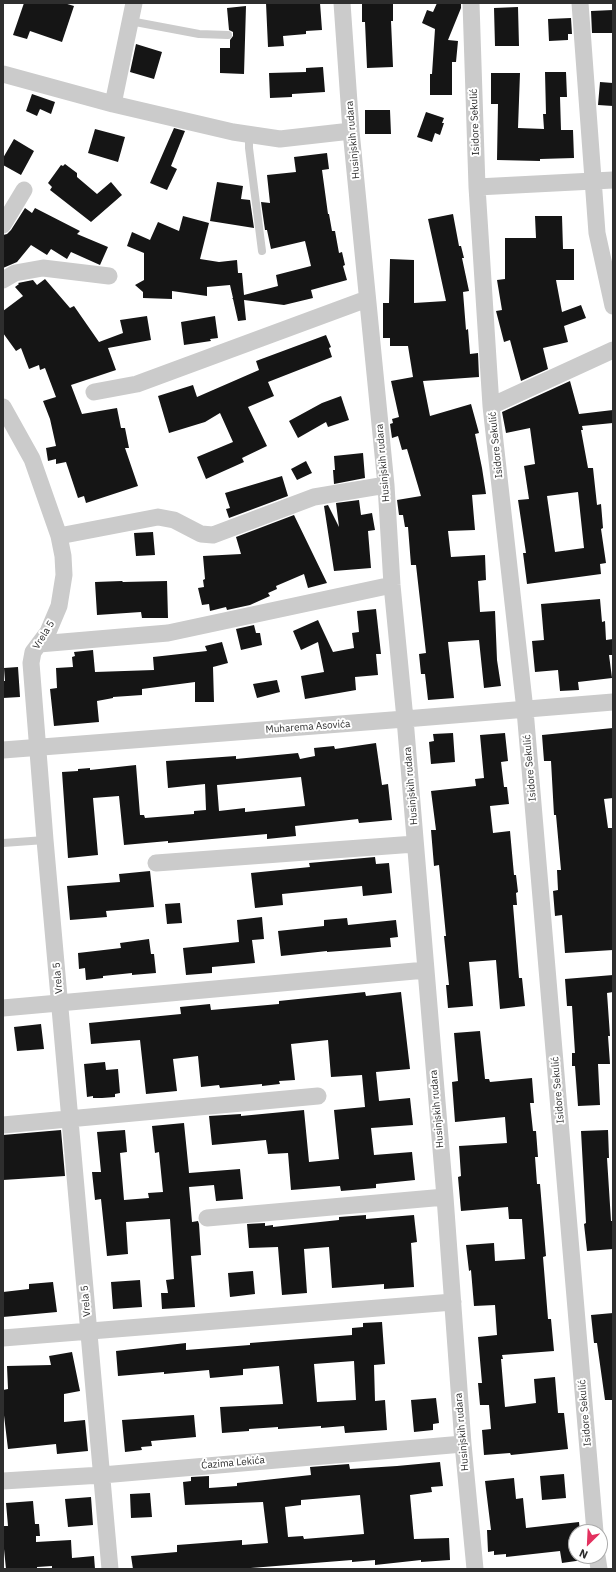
<!DOCTYPE html>
<html>
<head>
<meta charset="utf-8">
<style>
	body { margin:0 }
	#map { position:relative; width:616px; height:1572px; overflow:hidden; background:#fff; font-family:"IBM Plex Sans",sans-serif }
	canvas { display:block }
	.frame { position:absolute; inset:0; border:4px solid #2e2e2e; pointer-events:none }
	.north { position:absolute; left:568px; top:1524px; width:40px; height:40px; box-sizing:border-box; background:#fff; border:1px solid #ababab; border-radius:50%; rotate:204deg; font-size:11px; font-weight:700; line-height:16px; text-align:center; color:#2e2e2e }
	.north::after { content:''; display:block; margin:auto; width:14px; height:18px; background:#e3315f; clip-path:polygon(50% 0,100% 100%,50% 72%,0 100%) }
</style>
</head>
<body>
<div id="map">
<canvas width="616" height="1572"></canvas>
<div class="frame"></div>
<div class="north">N</div>
</div>
<script>
const c = document.querySelector('canvas').getContext('2d');
c.lineJoin = 'round';
function fill(path, color) { c.fillStyle = color; c.fill(path, 'evenodd'); }
const poly = rows => new Path2D(rows.map(r => 'M' + r).join(''));
function strokePath(path, color, width, dash) { c.strokeStyle = color; c.lineWidth = width; c.lineCap = dash ? 'butt' : 'round'; c.setLineDash(dash || []); c.stroke(path); }
function drawText(font, color, halo, rows, align = 'center') {
  c.font = font + ' "IBM Plex Sans",sans-serif'; c.lineWidth = 4; c.setLineDash([]); c.textBaseline = 'middle'; c.strokeStyle = halo; c.fillStyle = color; for (const [text, x, y, turn = 0] of rows) {
    c.save(); c.translate(x, y); c.rotate((+turn || 0) * Math.PI / 180); c.textAlign = isNaN(turn) ? turn : align; if (halo) c.strokeText(text, 0, 0); c.fillText(text, 0, 0); c.restore();
  }
}
fill(poly([
	[24,3,64,3,74,6,62,42,30,31,27,39,13,35],
	[266,3,320,3,322,30,306,31,306,34,283,36,284,46,268,47],
	[362,3,393,3,393,21,391,21,393,67,367,68,365,22,362,22],
	[437,3,461,3,461,8,448,40,458,41,456,62,452,62,452,95,430,95,430,74,432,74,435,29,422,23,427,10,433,12],
	[246,6,244,74,220,73,220,48,230,48,230,40,233,36,233,32,229,30,227,8],
	[518,7,519,46,495,46,494,8],
	[613,10,613,33,592,33,591,11],
	[571,18,572,34,568,34,568,40,549,41,548,19],
	[136,44,162,52,154,79,130,72],
	[323,67,325,92,292,94,292,97,270,98,269,73,306,72,306,68],
	[545,72,566,72,567,97,560,97,561,130,573,130,574,158,540,159,540,161,497,160,498,104,491,104,491,73,520,73,518,128,544,129,543,114,546,114],
	[600,82,613,83,613,106,598,105],
	[32,94,55,102,51,114,40,109,37,116,26,111],
	[365,110,390,110,391,134,365,134],
	[426,112,444,118,442,123,444,123,440,135,435,133,432,142,417,137],
	[174,128,185,131,171,166,177,169,167,190,150,183],
	[95,129,125,137,118,162,88,153],
	[14,139,34,151,21,175,3,165,3,158],
	[327,153,329,169,322,170,328,214,329,214,332,231,335,231,339,253,342,252,345,265,343,266,347,280,311,290,313,298,284,305,244,300,246,320,238,321,233,299,232,299,233,298,230,285,207,287,207,296,172,291,172,299,143,298,143,292,135,285,144,280,144,253,127,246,132,232,150,240,158,222,179,231,183,216,209,223,200,259,219,262,237,260,238,273,242,273,244,295,278,286,276,275,311,266,305,241,271,249,267,230,265,230,261,202,270,203,267,175,296,172,294,157],
	[65,164,77,173,77,177,97,194,111,182,122,195,91,222,50,190,52,187,48,183,61,165,63,166],
	[217,182,243,186,241,199,250,200,254,228,210,221],
	[25,208,32,213,35,208,80,231,77,234,108,247,100,265,71,252,67,259,51,249,47,255,31,245,17,262,3,268,3,235,7,234,11,230],
	[453,214,459,246,461,246,464,258,462,258,469,291,463,292,466,330,468,329,470,354,478,353,479,377,423,381,430,416,471,404,479,433,475,434,482,468,486,494,472,495,475,530,448,531,451,557,485,555,486,580,478,581,480,612,495,611,497,660,501,686,484,688,479,640,448,642,454,698,428,700,425,674,421,674,419,654,426,653,416,565,411,565,408,527,405,527,403,515,399,515,397,500,421,496,407,449,402,450,398,436,392,438,390,424,393,423,392,419,399,417,391,381,413,377,408,346,390,346,390,338,383,338,383,303,389,303,390,259,414,260,414,303,446,301,428,219],
	[535,216,562,216,563,249,574,249,574,280,556,280,562,312,581,305,586,318,564,326,568,342,543,348,548,369,521,381,510,340,504,342,496,311,502,310,497,280,505,279,505,238,536,238],
	[45,279,70,308,74,306,99,342,123,333,120,320,147,316,151,340,108,348,116,370,71,385,82,414,117,408,121,428,125,428,129,448,125,448,138,486,86,503,84,496,78,498,66,462,56,464,56,459,48,461,46,448,56,446,50,419,43,401,56,397,45,368,40,370,39,365,29,369,21,348,16,351,3,333,3,311,23,296,15,287,19,284,18,283,33,280,37,285],
	[215,316,218,338,210,339,211,341,184,345,181,322],
	[326,335,331,347,329,348,332,357,268,382,274,396,248,407,267,446,242,458,244,462,206,479,197,457,233,442,220,413,205,422,169,433,158,396,193,385,197,397,259,370,256,361],
	[570,381,579,414,613,410,613,423,582,426,583,430,581,430,588,468,593,468,597,505,601,504,603,528,601,529,606,563,600,564,601,574,527,584,523,553,526,553,518,500,529,499,524,466,535,464,530,428,506,433,502,412],
	[578,492,584,548,555,552,547,496],
	[341,396,349,420,328,427,326,422,298,438,289,421,322,403],
	[363,453,365,478,334,484,333,470,335,470,334,456],
	[306,461,312,473,297,480,291,469],
	[282,476,288,496,229,518,226,509,230,508,225,493],
	[359,500,361,515,372,513,375,530,368,531,371,568,334,571,324,506,328,505,339,527,336,503],
	[294,515,327,583,308,588,304,574,276,586,277,589,268,593,270,596,250,605,227,610,226,607,210,611,209,604,202,605,198,588,204,587,203,580,205,579,203,556,241,554,236,537],
	[153,532,155,555,136,556,134,533],
	[122,581,123,582,167,581,168,618,142,618,141,612,97,615,95,582],
	[600,599,602,622,605,621,606,640,613,639,613,655,609,655,612,678,578,682,579,690,560,691,558,670,535,672,532,641,544,640,541,604],
	[376,609,381,654,376,654,378,675,355,677,356,690,305,699,301,676,324,672,318,642,301,650,293,631,318,620,333,652,354,648,352,633,359,632,357,611],
	[254,625,256,633,260,633,262,645,241,650,236,629],
	[222,642,228,663,213,667,214,702,195,702,195,682,142,689,142,695,113,697,113,698,97,701,99,722,54,726,50,689,57,688,56,668,73,667,72,657,75,656,74,652,93,650,95,672,154,670,153,657,207,651,205,646],
	[18,667,20,697,3,698,3,681,5,681,4,668],
	[277,680,280,692,257,698,253,684],
	[613,728,613,798,604,799,608,828,613,828,613,950,565,953,562,915,555,916,553,891,558,890,557,870,561,870,556,815,554,815,551,761,544,761,542,735],
	[453,733,455,762,431,764,429,742,434,741,433,734],
	[505,733,508,761,501,762,504,787,507,787,509,804,490,806,493,833,510,831,514,875,516,875,518,892,516,893,517,905,513,905,519,978,522,978,525,1006,500,1009,496,960,469,962,473,1006,448,1008,446,985,449,985,444,936,446,936,439,865,434,866,431,830,436,830,431,791,476,786,475,779,484,778,480,735],
	[376,743,382,785,388,784,392,820,359,823,358,819,295,826,296,836,267,839,267,834,168,843,168,841,124,845,119,796,93,798,98,855,68,858,62,772,78,771,78,769,90,768,90,770,136,765,140,815,144,815,145,818,194,814,194,811,206,810,205,784,168,788,166,761,236,756,236,759,298,753,300,759,315,756,314,748,334,746,335,749],
	[301,777,305,806,245,812,245,808,219,811,217,785],
	[375,857,376,864,389,863,392,893,363,896,362,886,282,894,283,905,255,908,251,873,310,867,309,863],
	[150,871,154,907,106,911,107,917,70,920,67,886,120,882,119,874],
	[180,903,182,923,167,924,165,904],
	[262,917,264,939,252,940,255,963,212,967,212,973,186,975,183,948,239,942,237,920],
	[347,918,348,925,396,920,398,937,390,938,391,947,327,952,327,951,281,956,278,931,324,926,324,920],
	[149,939,151,954,154,954,156,973,132,975,132,973,103,976,103,978,86,980,85,968,79,969,78,953,121,948,120,943],
	[613,975,613,992,607,993,610,1036,608,1036,610,1064,598,1064,600,1105,578,1106,575,1066,572,1066,572,1053,575,1053,572,1006,567,1006,565,979],
	[365,992,366,996,401,992,410,1069,376,1072,379,1101,410,1098,413,1125,371,1128,374,1155,412,1152,415,1180,376,1184,376,1188,341,1191,340,1186,291,1190,288,1153,268,1154,266,1140,212,1145,209,1116,241,1114,241,1116,304,1110,309,1162,339,1159,334,1110,365,1107,362,1075,331,1077,328,1040,291,1044,295,1080,279,1081,280,1084,262,1086,262,1084,220,1088,219,1085,201,1087,198,1056,173,1059,177,1091,146,1094,140,1040,91,1044,89,1023,181,1014,180,1007,210,1004,211,1010,279,1004,279,1001],
	[41,1024,44,1049,17,1051,14,1027],
	[480,1031,485,1079,489,1079,490,1082,532,1078,534,1103,530,1103,533,1131,536,1131,538,1157,535,1157,537,1184,540,1184,546,1256,543,1257,548,1319,551,1319,554,1351,502,1355,503,1359,501,1359,505,1407,536,1403,534,1379,555,1377,558,1413,564,1413,568,1449,511,1455,510,1453,484,1455,482,1430,491,1429,489,1405,480,1405,478,1383,482,1383,478,1337,497,1335,495,1305,474,1306,471,1270,469,1271,466,1245,494,1243,495,1261,525,1259,522,1219,509,1219,508,1207,461,1211,458,1177,461,1176,459,1146,507,1143,505,1117,455,1122,452,1082,458,1081,454,1033],
	[105,1062,106,1070,118,1069,120,1093,115,1094,115,1097,102,1098,93,1098,93,1096,87,1097,84,1064],
	[184,1123,189,1173,240,1169,243,1199,216,1201,214,1185,189,1187,192,1222,198,1221,199,1224,201,1255,191,1256,195,1307,162,1309,161,1293,168,1293,166,1280,174,1279,170,1219,126,1222,128,1254,107,1256,101,1199,95,1200,92,1172,101,1172,97,1132,125,1130,127,1152,120,1153,124,1200,149,1198,148,1193,163,1192,159,1152,155,1153,152,1126],
	[61,1130,65,1176,3,1180,3,1135],
	[608,1130,609,1158,607,1158,611,1221,613,1221,613,1249,587,1251,584,1224,586,1223,581,1131],
	[366,1215,366,1219,414,1215,417,1242,411,1243,414,1287,384,1289,384,1284,332,1288,329,1247,304,1249,307,1293,282,1295,278,1247,249,1248,247,1224,265,1223,265,1226,273,1225,273,1227,339,1220,339,1217],
	[253,1271,255,1294,230,1297,228,1273],
	[140,1280,142,1307,113,1309,111,1282],
	[53,1282,57,1312,3,1317,3,1292,29,1289,29,1284],
	[613,1313,613,1400,605,1400,597,1343,594,1343,591,1315],
	[382,1322,385,1364,374,1365,375,1401,385,1400,387,1430,345,1433,344,1426,321,1428,321,1426,278,1429,278,1427,249,1429,249,1431,222,1433,220,1407,283,1404,279,1366,243,1369,243,1375,210,1378,209,1370,164,1374,164,1372,118,1376,116,1351,186,1343,186,1350,250,1345,250,1343,352,1335,352,1328,363,1327,363,1323],
	[354,1361,356,1400,317,1402,314,1364],
	[72,1352,80,1391,64,1394,64,1422,85,1420,88,1451,57,1454,56,1444,8,1449,3,1407,3,1390,8,1389,7,1366,51,1365,49,1356],
	[436,1398,439,1423,433,1424,433,1430,414,1432,411,1400],
	[194,1415,196,1437,151,1441,152,1446,141,1447,142,1450,125,1452,122,1420],
	[440,1462,443,1486,431,1487,432,1492,410,1495,414,1539,449,1538,450,1560,421,1562,421,1560,375,1565,375,1560,352,1562,352,1560,238,1569,133,1569,131,1556,177,1552,177,1545,242,1540,242,1545,268,1543,263,1502,185,1505,183,1482,191,1481,191,1477,209,1476,209,1488,237,1486,237,1483,311,1475,310,1467,349,1464,350,1469,397,1466],
	[360,1495,364,1534,304,1539,303,1536,288,1537,285,1507,301,1505,301,1500],
	[564,1474,566,1498,542,1500,540,1476],
	[514,1478,516,1499,523,1498,526,1528,579,1522,580,1532,576,1532,576,1556,583,1556,583,1560,562,1563,560,1551,506,1557,506,1554,494,1555,494,1551,488,1552,487,1530,491,1530,485,1481],
	[150,1493,152,1517,131,1518,130,1494],
	[91,1497,93,1525,68,1527,65,1499],
	[33,1501,35,1524,39,1524,40,1536,36,1536,36,1542,71,1540,72,1558,94,1556,95,1569,52,1569,52,1566,37,1567,37,1569,6,1569,3,1539,3,1526,8,1526,6,1503]
]), '#151515');
strokePath(poly([
	[130,21,199,34,228,35],
	[249,134,249,148,262,251],
	[3,843,45,840]
]), '#cbcbcb', 8);
strokePath(poly([
	[342,3,351,131,386,485,392,585,405,719,445,1197,463,1444,475,1569],
	[471,3,477,187,491,406,525,710,595,1532],
	[580,3,597,233,613,306],
	[3,74,113,104,233,132,280,139,351,131],
	[113,104,134,3],
	[477,187,613,180],
	[3,225,24,190],
	[3,280,15,273,43,268,109,276],
	[94,392,137,384,367,299],
	[491,406,613,350],
	[3,407,32,459,59,536,63,556,64,575,59,606,48,632,33,652,31,663,45,840,110,1569],
	[59,536,158,517,174,520,201,534,213,535,314,497,386,485],
	[39,644,168,633,392,585],
	[3,750,405,719,613,702],
	[156,863,415,844],
	[3,1008,426,970],
	[3,1125,318,1096],
	[207,1218,445,1197],
	[3,1338,453,1302],
	[3,1481,102,1475,463,1444],
	[597,1556,599,1569]
]), '#cbcbcb', 17);
drawText('10px', '#2e2e2e', '#fff', [
	["Isidore Sekulić",475,122,-92],
	["Husinjskih rudara",353,140,-95],
	["Isidore Sekulić",496,445,-96],
	["Husinjskih rudara",383,463,-95],
	["Vrela 5",44,635,-58],
	["Muharema Asovića",308,727,-4],
	["Isidore Sekulić",530,768,-95],
	["Husinjskih rudara",411,786,-95],
	["Vrela 5",58,978,-95],
	["Isidore Sekulić",558,1090,-95],
	["Husinjskih rudara",437,1109,-95],
	["Vrela 5",86,1301,-95],
	["Isidore Sekulić",585,1413,-95],
	["Husinjskih rudara",462,1432,-95],
	["Ćazima Lekića",233,1463,-5]
]);
</script>
</body>
</html>
